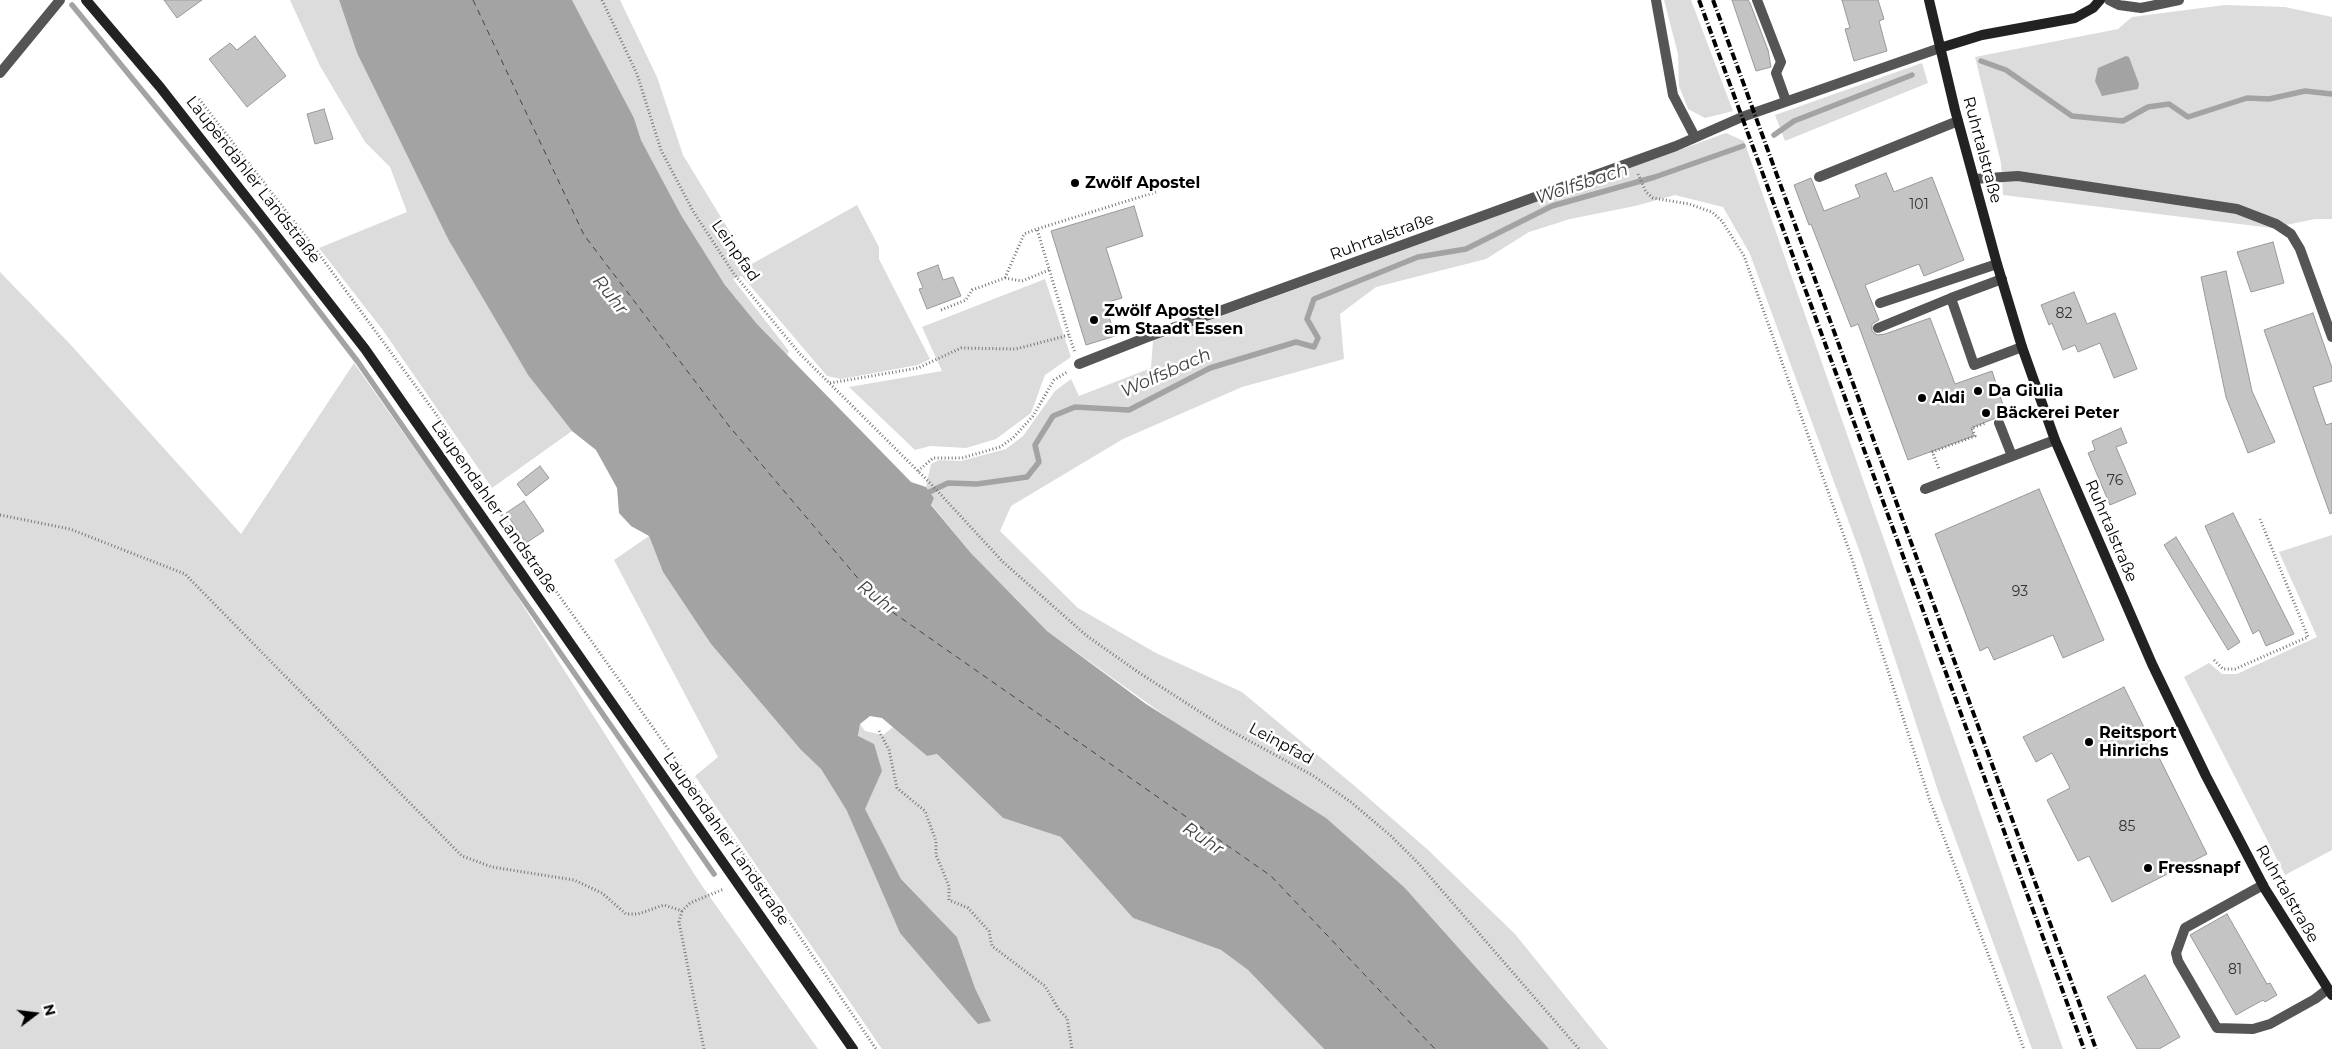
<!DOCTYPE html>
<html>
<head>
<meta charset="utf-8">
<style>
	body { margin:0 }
	#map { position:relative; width:2332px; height:1049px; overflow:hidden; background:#fff; font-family:Montserrat,sans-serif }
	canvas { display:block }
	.north { position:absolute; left:10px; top:989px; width:50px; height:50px; -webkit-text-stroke:4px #fff; paint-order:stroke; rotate:75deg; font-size:14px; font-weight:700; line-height:20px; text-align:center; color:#000 }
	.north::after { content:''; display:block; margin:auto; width:18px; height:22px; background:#000; clip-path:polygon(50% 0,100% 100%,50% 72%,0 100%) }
</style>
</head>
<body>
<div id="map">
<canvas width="2332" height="1049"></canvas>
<div class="north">N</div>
</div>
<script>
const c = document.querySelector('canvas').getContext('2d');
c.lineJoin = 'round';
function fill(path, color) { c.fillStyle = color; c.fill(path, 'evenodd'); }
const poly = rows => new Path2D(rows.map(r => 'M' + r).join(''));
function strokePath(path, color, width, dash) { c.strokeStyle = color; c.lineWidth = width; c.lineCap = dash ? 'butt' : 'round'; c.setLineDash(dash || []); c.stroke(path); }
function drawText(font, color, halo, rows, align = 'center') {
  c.font = font + ' Montserrat,sans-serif'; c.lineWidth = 5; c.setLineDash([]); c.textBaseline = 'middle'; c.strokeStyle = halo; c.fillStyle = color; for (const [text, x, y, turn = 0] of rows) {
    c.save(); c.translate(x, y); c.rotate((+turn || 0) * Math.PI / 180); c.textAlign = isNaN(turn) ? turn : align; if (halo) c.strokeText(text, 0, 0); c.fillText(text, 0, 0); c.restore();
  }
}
fill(poly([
	[290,0,339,0,357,53,448,239,528,375,572,431,492,488,382,329,319,248,407,212,390,167,365,142,320,66],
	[572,0,620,0,657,77,683,155,750,265,857,205,879,247,879,259,930,359,918,365,841,379,827,376,742,276,733,279,789,351,787,355,757,324,725,285,681,215,641,140,634,118],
	[1664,0,1691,0,1733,111,1705,118,1688,109,1679,86,1678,54],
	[2225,5,2285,7,2332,17,2332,219,2315,219,2272,228,2003,195,2001,163,1975,57,2118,29,2132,17],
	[1922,63,1928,83,1785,141,1775,115],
	[1726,133,1744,141,2063,1049,2032,1049,1939,794,1862,558,1750,254,1723,207,1675,195,1635,206,1570,219,1529,232,1486,259,1376,287,1340,314,1344,359,1242,387,1123,439,1011,506,1000,531,1078,608,1156,653,1242,692,1357,788,1427,849,1515,934,1608,1049,1549,1049,1405,888,1047,631,970,552,931,504,934,498,926,487,931,464,939,460,961,461,1006,449,1023,436,1055,391,1071,379,1079,396,1151,368,1153,341],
	[0,272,70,344,241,534,354,363,499,568,700,883,818,1049,0,1049],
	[1045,279,1071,357,1045,375,1031,413,996,439,966,448,930,446,915,450,849,387,942,371,922,327],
	[2332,535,2332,850,2285,875,2184,677,2209,663,2222,674,2237,674,2317,637,2279,552],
	[649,536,663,572,711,644,801,750,821,769,847,811,991,1020,975,988,957,937,901,879,864,809,882,771,858,737,860,724,865,731,883,735,893,727,927,756,937,754,1003,818,1061,837,1133,918,1221,950,1248,970,1324,1049,882,1049,695,776,718,757,614,560]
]), '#dcdcdc');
fill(poly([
	[339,0,572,0,634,118,641,140,681,215,725,285,757,324,911,482,926,487,934,498,931,505,970,552,1047,631,1146,704,1326,818,1405,888,1549,1049,1324,1049,1248,970,1221,950,1133,918,1061,837,1003,818,937,754,927,756,882,718,870,716,860,724,858,736,874,744,882,771,865,809,901,879,957,937,975,988,991,1021,978,1024,900,933,847,811,821,769,801,750,711,644,663,572,649,536,631,526,619,513,617,488,596,450,572,431,528,375,448,239,357,53],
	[2126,56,2129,57,2139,84,2138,89,2102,96,2095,81,2098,68]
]), '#a3a3a3');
strokePath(poly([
	[72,5,259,233,358,362,714,874],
	[1981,61,2006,70,2072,116,2123,121,2148,107,2169,104,2188,117,2247,98,2269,99,2305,91,2332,94],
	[1774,135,1794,121,1912,75],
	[923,495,948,483,977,484,1027,477,1039,462,1035,445,1053,416,1075,407,1129,410,1210,368,1296,342,1314,347,1318,338,1307,319,1314,299,1418,257,1466,249,1552,206,1655,177,1743,146]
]), '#a3a3a3', 5.5);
strokePath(poly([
	[473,0,584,235,729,426,878,602,1271,876,1435,1049]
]), '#444', 1, [6, 5]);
const building = poly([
	[164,0,202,0,177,18,164,0],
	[1732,0,1748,0,1750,3,1768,50,1771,67,1756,71,1732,0],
	[1842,0,1878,0,1884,19,1879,21,1887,51,1854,61,1845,29,1850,28,1842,0],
	[255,36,286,76,247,107,209,59,230,43,237,50,255,36],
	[324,109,333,139,315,144,307,114,324,109],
	[1886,173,1894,192,1932,177,1964,260,1924,276,1919,264,1865,285,1879,320,1872,324,1872,331,1877,335,1885,334,1930,318,1955,384,1992,371,2006,414,1971,428,1974,436,1908,460,1858,324,1851,327,1811,224,1809,225,1794,185,1811,178,1824,211,1860,197,1855,185,1886,173],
	[1134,206,1143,236,1106,248,1122,298,1105,303,1115,336,1086,345,1051,231,1134,206],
	[2273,242,2284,283,2251,292,2237,252,2273,242],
	[938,265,943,280,953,277,961,296,927,309,919,289,923,288,917,273,938,265],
	[2226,271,2252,391,2275,442,2248,453,2226,397,2201,277,2226,271],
	[2074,292,2087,324,2115,313,2137,369,2114,378,2100,343,2078,352,2075,345,2063,350,2052,323,2049,325,2041,305,2074,292],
	[2313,313,2332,368,2332,381,2313,387,2326,425,2332,423,2332,513,2330,514,2264,330,2313,313],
	[2121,428,2127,443,2116,447,2136,494,2110,505,2088,453,2095,450,2092,441,2121,428],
	[540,466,549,478,526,496,517,484,540,466],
	[2039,489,2104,640,2063,658,2053,635,1994,660,1988,647,1980,651,1935,534,2039,489],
	[524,501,544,531,526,543,506,513,524,501],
	[2233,513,2294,634,2266,646,2259,630,2253,634,2205,526,2233,513],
	[2176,537,2240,642,2228,650,2164,545,2176,537],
	[2124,687,2207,854,2112,902,2089,856,2078,861,2047,800,2070,788,2052,753,2036,762,2023,737,2124,687],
	[2227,914,2267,984,2270,983,2277,995,2265,1002,2263,1000,2236,1015,2190,935,2227,914],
	[2145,975,2180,1037,2159,1049,2137,1049,2107,997,2145,975]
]);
fill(building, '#c4c4c4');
strokePath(building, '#999', 1);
strokePath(poly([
	[602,0,637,74,661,150,693,211,734,274,800,354,931,484,1003,562,1087,636,1138,672,1222,726,1312,775,1351,802,1391,836,1419,864,1579,1049],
	[199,99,316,250,436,414,496,507,755,871,876,1049],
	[1638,174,1646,192,1653,198,1689,204,1712,212,1722,221,1744,256,1850,553,1929,798,2024,1049],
	[1005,278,1024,234,1037,229],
	[941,310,966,300,972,290,1005,278,1022,281,1049,270],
	[1069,335,1037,229,1156,192],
	[830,383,918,368,961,348,1016,349,1069,335,1075,353],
	[1932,451,1939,469],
	[1932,452,1975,436,1972,428,1986,423],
	[918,471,933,458,962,458,1000,447,1013,438,1033,416,1054,380,1067,372],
	[0,515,70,529,185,574,462,856,492,867,574,880,602,893,626,914,638,914,664,905,682,911,690,903,724,889],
	[2214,660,2223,669,2235,669,2308,637,2260,519],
	[879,731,889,750,897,788,925,811,936,841,936,855,949,886,949,900,968,908,989,931,992,946,1045,986,1059,1010,1067,1018,1072,1049],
	[682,911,679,922,704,1049]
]), '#777', 3, [1, 2.5]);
strokePath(poly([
	[1757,0,1781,62,1776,73,1786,101],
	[0,73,60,0],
	[1819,177,1958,121],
	[1974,179,2018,176,2237,209,2276,224,2291,234,2300,249,2332,337],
	[2002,279,1951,298,1974,365,2022,347],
	[1880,303,1997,264],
	[1878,328,1951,298],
	[1999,423,2012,456],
	[1925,489,2055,440],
	[2263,885,2185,928,2176,953,2178,961,2217,1028,2253,1029,2270,1024,2315,999,2328,989]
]), '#555', 10);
strokePath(poly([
	[1656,0,1673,95,1695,137],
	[2109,0,2119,5,2141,8,2179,0],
	[1079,364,1145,338,1676,146,1742,117,1940,48]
]), '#555', 10);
strokePath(poly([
	[86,0,160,87,365,349,853,1049],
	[1929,0,1955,110,1997,264,2022,347,2055,440,2152,664,2206,776,2265,889,2332,995],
	[1940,48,1982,35,2075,18,2093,8,2100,0]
]), '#222', 10);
strokePath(poly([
	[1699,0,2084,1049],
	[1713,0,2096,1049]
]), '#000', 4, [8, 2.5, 1, 2.5]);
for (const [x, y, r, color] of [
	[1075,183,5,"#000"],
	[1094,320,5,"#000"],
	[1978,391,5,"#000"],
	[1922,398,5,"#000"],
	[1986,413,5,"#000"],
	[2089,742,5,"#000"],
	[2148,868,5,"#000"]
]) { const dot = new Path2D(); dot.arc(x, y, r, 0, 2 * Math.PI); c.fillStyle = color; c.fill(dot); strokePath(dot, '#fff', 2); }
drawText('14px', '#313131', null, [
	["101",1919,205],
	["82",2064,314],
	["76",2115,481],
	["93",2020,592],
	["85",2127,827],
	["81",2235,970]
]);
drawText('16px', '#000', '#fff', [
	["Ruhrtalstraße",1982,150,75],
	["Laupendahler Landstraße",253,180,52],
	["Ruhrtalstraße",1382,237,-20],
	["Leinpfad",735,251,55],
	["Laupendahler Landstraße",494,507,55],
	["Ruhrtalstraße",2111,531,67],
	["Leinpfad",1281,744,28],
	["Laupendahler Landstraße",726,839,55],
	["Ruhrtalstraße",2287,894,60]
]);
drawText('bold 16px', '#000', '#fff', [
	["Zwölf Apostel",1085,183],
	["Zwölf Apostel",1104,311],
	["am Staadt Essen",1104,329],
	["Da Giulia",1988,391],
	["Aldi",1932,398],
	["Bäckerei Peter",1996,413],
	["Reitsport",2099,733],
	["Hinrichs",2099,751],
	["Fressnapf",2158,868]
], 'left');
drawText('italic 18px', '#444', '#fff', [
	["Wolfsbach",1582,184,-18],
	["Ruhr",610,295,51],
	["Wolfsbach",1166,373,-24],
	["Ruhr",877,598,38],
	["Ruhr",1203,839,34]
]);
</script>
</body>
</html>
